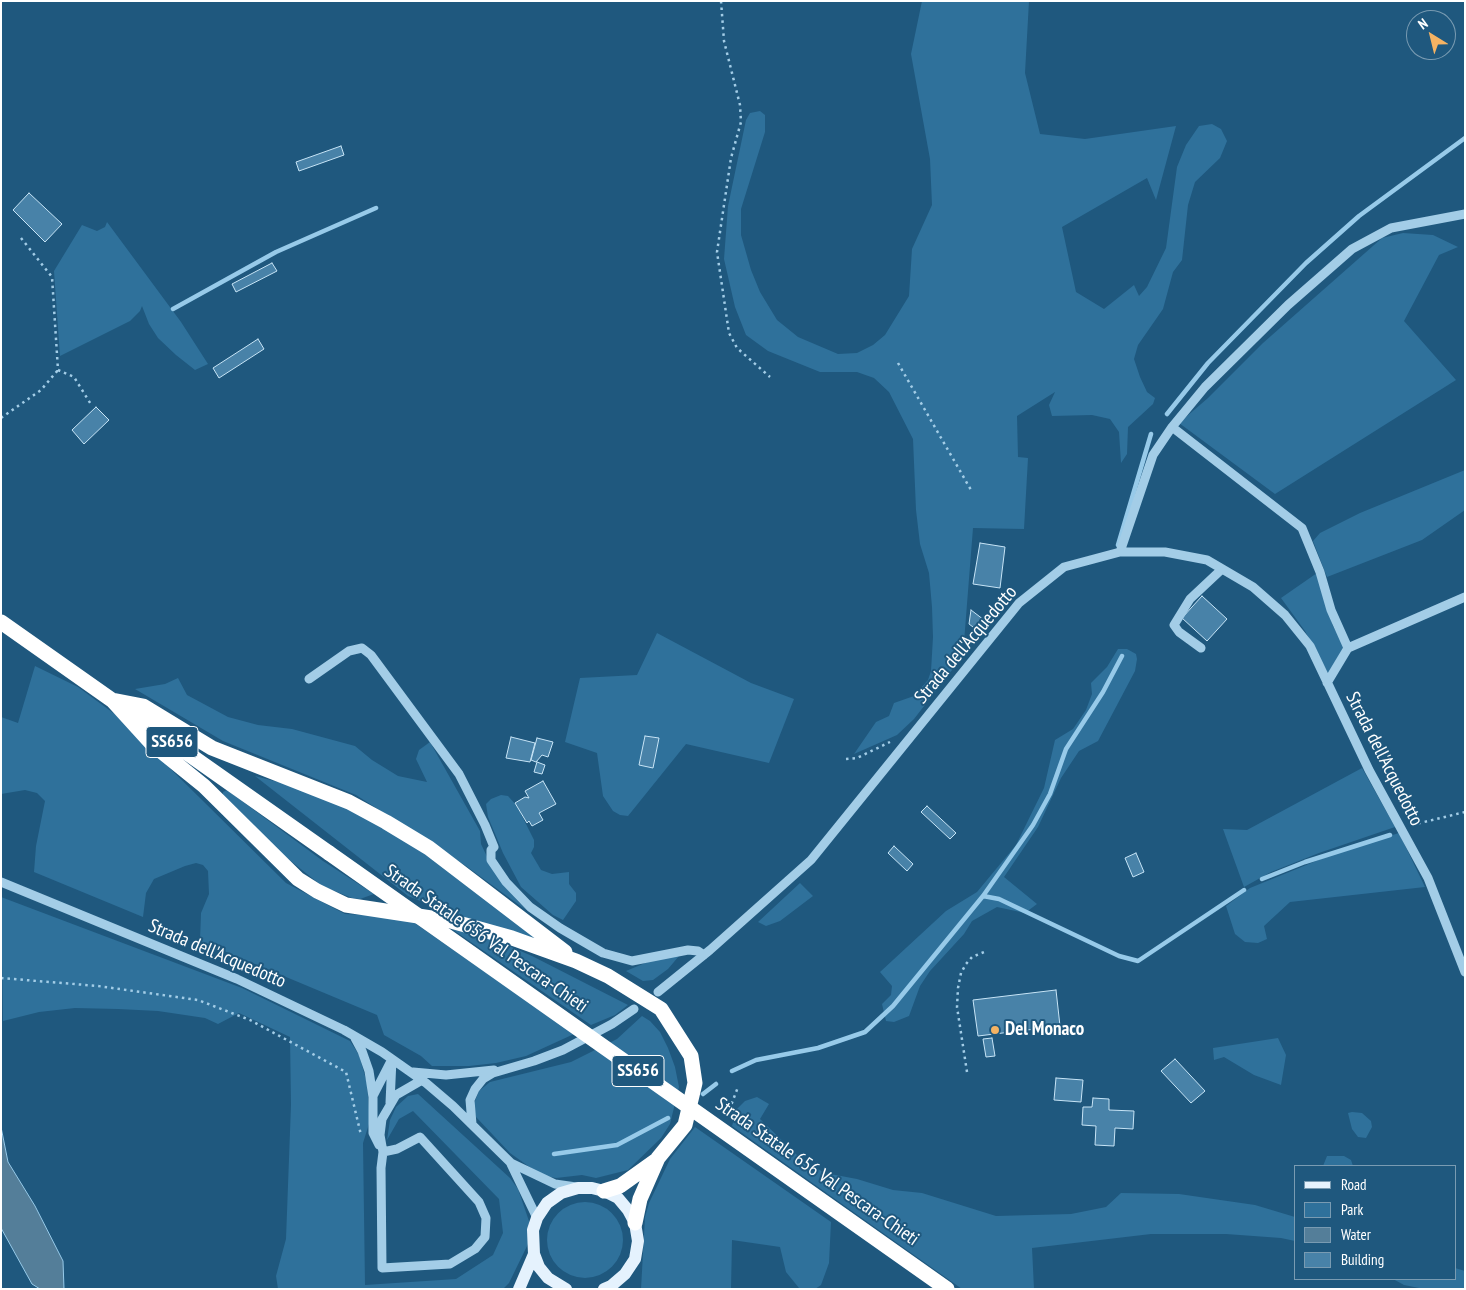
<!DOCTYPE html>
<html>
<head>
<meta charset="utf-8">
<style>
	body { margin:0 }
	#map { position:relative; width:1466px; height:1290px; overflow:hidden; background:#1f587e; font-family:"PT Sans Narrow",sans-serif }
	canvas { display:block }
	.frame { position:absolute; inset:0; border:2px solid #fff; pointer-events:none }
	.legend { position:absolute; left:1294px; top:1165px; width:162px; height:115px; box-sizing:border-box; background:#1f587e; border:1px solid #799bb2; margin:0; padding:6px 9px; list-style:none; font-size:15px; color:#fff }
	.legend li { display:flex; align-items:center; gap:10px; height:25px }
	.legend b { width:25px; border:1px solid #799bb2 }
	.north { position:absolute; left:1406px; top:10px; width:50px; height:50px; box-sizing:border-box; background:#1f587e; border:1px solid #799bb2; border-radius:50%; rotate:324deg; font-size:14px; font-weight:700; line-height:20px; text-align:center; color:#fff }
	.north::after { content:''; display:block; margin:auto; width:18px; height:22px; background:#f5b363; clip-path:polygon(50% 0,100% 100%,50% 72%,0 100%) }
</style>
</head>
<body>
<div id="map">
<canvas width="1466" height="1290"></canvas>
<div class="frame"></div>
<ul class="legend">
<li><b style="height:6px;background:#e5f2fd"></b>Road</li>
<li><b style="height:14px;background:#2f719b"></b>Park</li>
<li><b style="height:14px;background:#547e99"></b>Water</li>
<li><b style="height:14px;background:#4882a8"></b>Building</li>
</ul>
<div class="north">N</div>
</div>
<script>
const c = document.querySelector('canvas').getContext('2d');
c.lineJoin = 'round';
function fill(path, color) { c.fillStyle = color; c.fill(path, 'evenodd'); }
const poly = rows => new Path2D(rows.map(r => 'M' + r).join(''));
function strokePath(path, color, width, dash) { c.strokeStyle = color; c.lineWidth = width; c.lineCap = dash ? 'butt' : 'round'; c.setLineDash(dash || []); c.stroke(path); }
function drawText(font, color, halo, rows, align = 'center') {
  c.font = font + ' "PT Sans Narrow",sans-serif'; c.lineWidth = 4; c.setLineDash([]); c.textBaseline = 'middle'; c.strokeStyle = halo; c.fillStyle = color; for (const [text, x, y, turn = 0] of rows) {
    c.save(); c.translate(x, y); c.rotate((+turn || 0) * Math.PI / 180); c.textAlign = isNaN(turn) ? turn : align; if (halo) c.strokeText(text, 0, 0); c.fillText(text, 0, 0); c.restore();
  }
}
fill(poly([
	[922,1,1029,1,1025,73,1040,134,1085,139,1176,126,1156,200,1147,178,1062,227,1076,292,1104,309,1134,285,1139,296,1147,287,1166,248,1177,167,1186,145,1199,126,1212,124,1221,129,1227,141,1220,158,1195,182,1188,205,1182,260,1173,272,1163,309,1138,345,1134,359,1140,377,1147,392,1155,398,1153,404,1128,427,1127,454,1121,463,1119,432,1110,419,1092,415,1052,416,1049,405,1055,392,1017,416,1018,457,1028,458,1024,529,973,528,964,642,954,651,952,670,914,719,897,735,854,754,876,722,889,716,894,703,914,696,928,680,931,671,933,637,932,607,929,573,920,544,916,510,913,439,889,392,874,378,857,372,820,372,768,351,746,335,735,307,724,259,728,206,746,120,750,113,760,111,765,115,765,132,741,209,741,235,751,270,760,292,777,320,798,337,838,354,857,353,873,345,885,335,909,296,912,249,932,205,930,159,911,54],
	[107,222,181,322,208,364,195,370,176,355,158,338,149,324,142,306,140,311,130,321,60,356,54,271,82,225,97,231,105,227],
	[1403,233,1433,235,1458,247,1439,255,1404,321,1456,380,1275,494,1179,423,1208,398,1263,343,1382,238],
	[1465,470,1465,510,1422,540,1327,577,1313,541,1320,533,1360,513],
	[1317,573,1333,626,1344,647,1328,674,1305,631,1281,598],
	[657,633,751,683,794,699,769,763,686,744,628,816,620,815,613,811,603,796,597,753,565,742,580,678,637,675],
	[1118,649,1127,649,1136,654,1137,659,1135,671,1098,741,1079,751,1061,778,1038,827,1004,877,1037,904,1025,913,997,907,972,921,964,934,930,971,920,986,909,1016,894,1022,886,1021,882,1004,891,995,892,986,880,972,946,911,977,892,1016,845,1044,788,1055,740,1073,729,1086,710,1092,694,1091,683,1107,667],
	[35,666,78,687,116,715,286,883,345,914,406,917,574,1034,526,1056,496,1063,469,1066,432,1066,421,1056,384,1035,377,1015,200,941,201,913,209,894,208,871,203,865,196,863,185,866,154,879,146,893,143,917,34,872,36,846,45,801,37,793,25,790,1,794,1,717,18,723],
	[178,678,187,695,228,717,258,725,292,729,355,746,372,760,398,776,427,782,416,759,419,750,430,742,480,831,481,844,490,863,506,888,526,910,466,866,356,795,223,741,135,689,165,684],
	[1362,768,1395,827,1319,853,1271,872,1244,887,1223,829,1247,830],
	[255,776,290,785,336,801,389,830,437,861,542,941,472,922,408,896],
	[227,790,323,861,374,894,360,899,352,898,322,886,267,842,223,797,223,792],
	[501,795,508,796,517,806,534,840,534,847,531,853,541,870,552,874,569,872,569,884,576,893,576,901,563,920,553,915,521,887,503,853,488,817,486,804,491,799],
	[1399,833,1425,887,1290,902,1264,926,1267,939,1258,943,1245,942,1235,934,1226,906,1250,888,1343,850],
	[800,883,813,896,780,921,766,926,758,922],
	[1,897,242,988,350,1041,359,1055,367,1083,369,1109,369,1124,363,1143,365,1285,456,1279,493,1255,503,1233,499,1199,413,1111,399,1119,387,1140,390,1120,396,1107,408,1096,418,1094,510,1178,518,1189,530,1224,528,1244,509,1283,503,1289,278,1289,276,1276,286,1239,291,1105,290,1037,239,1013,218,1024,205,1018,158,1011,118,1009,75,1008,39,1012,3,1021],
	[449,927,486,936,532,956,628,1005,615,1015,591,1025],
	[679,956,668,969,653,980,643,981,626,971,657,958],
	[642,1016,650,1021,660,1032,668,1048,675,1067,679,1087,670,1124,661,1138,628,1170,596,1178,582,1175,556,1178,545,1176,535,1171,510,1153,476,1117,473,1106,479,1091,490,1082,571,1062,617,1039],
	[1278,1038,1286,1055,1281,1085,1254,1075,1224,1057,1214,1060,1213,1048],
	[757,1097,769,1104,760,1119,801,1159,825,1173,857,1179,893,1190,922,1193,996,1216,1071,1214,1106,1207,1121,1193,1179,1194,1255,1205,1295,1217,1295,1241,1281,1238,1226,1234,1151,1234,1032,1248,1034,1289,962,1289,732,1126,737,1109,745,1101],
	[1352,1112,1362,1113,1371,1121,1372,1127,1366,1138,1358,1137,1352,1129,1348,1113],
	[695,1127,831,1222,829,1263,821,1285,815,1289,799,1288,786,1272,780,1247,732,1240,731,1289,641,1289,645,1217,649,1203,670,1159],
	[1327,1156,1344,1156,1351,1160,1353,1166,1323,1166],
	'547 1240a38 38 0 1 1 76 0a38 38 0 1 1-76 0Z',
	[1455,1268,1465,1271,1465,1289,1424,1289,1404,1285,1393,1279,1455,1279]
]), '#2f719b');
const water = poly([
	[1,1127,8,1162,35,1206,63,1261,64,1289,40,1289,32,1284,1,1228,1,1127]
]);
fill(water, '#547e99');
strokePath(water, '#97cae9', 1);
strokePath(poly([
	[173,309,276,252,376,208],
	[1167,414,1208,363,1306,263,1359,216,1465,138],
	[1118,545,1151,434],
	[1262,879,1305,862,1390,835],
	[983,896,999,899,1119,956,1138,961,1244,890],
	[732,1071,756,1060,818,1048,865,1032,893,1006,983,896,1033,825,1050,794,1066,749,1103,692,1122,656],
	[703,1094,716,1084],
	[554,1154,617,1145,668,1118]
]), '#97cae9', 4.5);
const building = poly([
	[341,146,344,155,299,171,296,162,341,146],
	[29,193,62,224,45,242,13,210,29,193],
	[272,263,277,271,236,292,232,284,272,263],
	[258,339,264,349,219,378,213,368,258,339],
	[96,407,109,420,84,444,72,430,96,407],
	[980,543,1005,547,1000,588,973,584,980,543],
	[1202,596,1227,619,1207,641,1182,618,1202,596],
	[971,610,988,623,981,633,969,624,971,610],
	[645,736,659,738,653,768,639,765,645,736],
	[511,737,535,743,530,762,506,758,511,737],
	[537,738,553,742,548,757,542,755,536,762,531,760,537,738],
	[537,762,545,765,542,774,534,772,537,762],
	[543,781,556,804,539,813,543,820,532,826,529,821,527,823,515,803,525,797,529,798,525,791,543,781],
	[927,806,956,833,950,839,921,812,927,806],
	[894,846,913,864,907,871,888,853,894,846],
	[1136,853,1144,872,1133,877,1125,858,1136,853],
	[1056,990,1060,1026,978,1036,973,1000,1056,990],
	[992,1038,995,1056,986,1057,983,1039,992,1038],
	[1175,1059,1205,1091,1191,1103,1161,1071,1175,1059],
	[1056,1078,1083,1080,1081,1102,1054,1100,1056,1078],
	[1093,1098,1109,1099,1109,1110,1134,1111,1133,1129,1115,1128,1114,1146,1095,1145,1096,1126,1082,1125,1083,1107,1092,1107,1093,1098]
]);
fill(building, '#4882a8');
strokePath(building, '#c7e4f6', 1);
strokePath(poly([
	[721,1,724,41,740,105,741,122,731,158,717,252,729,333,737,348,770,377],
	[21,238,52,277,58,370,74,377,92,406],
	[898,363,971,490],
	[1,418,41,390,58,370],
	[846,759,857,758,890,742],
	[1412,825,1465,812],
	[1,978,98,986,198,1000,250,1020,346,1072,361,1135],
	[967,1072,957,1007,958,988,961,973,966,964,972,957,984,952],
	[727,1116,738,1087]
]), '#a3cde7', 2.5, [2.5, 4]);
strokePath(poly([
	[1172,427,1302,528,1320,572,1331,610,1348,648],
	[1120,552,1153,455,1172,427,1205,387,1288,305,1352,249,1391,228,1465,214],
	[1201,648,1179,632,1174,625,1190,599,1222,569],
	[309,679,349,651,362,648,371,655,459,774,485,825,494,847,491,850,491,860,506,882,530,907,560,928,603,953,632,961,688,950,698,951,704,955],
	[1327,683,1348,648,1465,597],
	[1,882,237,979,344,1030,382,1052,426,1083,453,1106,511,1163,555,1184,576,1187],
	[658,992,710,950,811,860,1019,603,1064,567,1120,552,1165,552,1207,560,1253,587,1285,615,1310,646,1369,770,1428,878,1465,972],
	[355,1038,362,1051,369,1071,373,1097,373,1133,379,1145],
	[413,1072,446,1075,494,1070],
	[373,1096,391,1061],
	[390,1103,392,1059],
	[472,1124,470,1100,475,1089,483,1079,493,1073,534,1061,563,1050,612,1024,634,1009],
	[383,1152,397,1149,420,1137,479,1202,486,1218,485,1237,475,1249,450,1264,382,1268,381,1168,383,1152,380,1135,382,1119,396,1095,422,1080],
	[511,1164,537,1218]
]), '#a3cde7', 9);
strokePath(poly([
	[519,1289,534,1254],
	[566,1289,548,1278,539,1267,534,1254,533,1230,537,1218,547,1203,561,1193,578,1188,592,1188,604,1191,618,1198,628,1210,635,1223,638,1241,635,1259,625,1274,611,1286,604,1289]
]), '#e5f2fd', 12);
strokePath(poly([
	[1,622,329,853],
	[112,700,152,744,204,786,298,879,317,891,346,905,451,921,512,938,576,961,608,976,661,1009,691,1056,695,1083,685,1125,658,1158,640,1199,635,1223],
	[112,700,143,706,212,748,349,802,386,822,429,848,565,952],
	[604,1191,620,1186,655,1161]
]), '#fff', 15);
strokePath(poly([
	[329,853,947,1289]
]), '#fff', 15);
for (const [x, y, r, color] of [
	[995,1030,5,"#f5b363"]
]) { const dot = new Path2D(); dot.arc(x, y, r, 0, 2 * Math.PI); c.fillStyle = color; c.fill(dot); strokePath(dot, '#1f587e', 2); }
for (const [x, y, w] of [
	[172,742,52],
	[638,1071,52]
]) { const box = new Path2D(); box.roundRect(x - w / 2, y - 15.5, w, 31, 4); c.fillStyle = '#1f587e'; c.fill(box); strokePath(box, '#fff', 1); }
drawText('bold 18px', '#fff', null, [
	["SS656",172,742],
	["SS656",638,1071]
]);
drawText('19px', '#fff', '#1f587e', [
	["Strada dell'Acquedotto",966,645,-50],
	["Strada dell'Acquedotto",1384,759,63],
	["Strada Statale 656 Val Pescara-Chieti",486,939,35],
	["Strada dell'Acquedotto",217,954,23],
	["Strada Statale 656 Val Pescara-Chieti",817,1172,35]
]);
drawText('bold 19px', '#fff', '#1f587e', [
	["Del Monaco",1005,1030]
], 'left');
</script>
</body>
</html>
